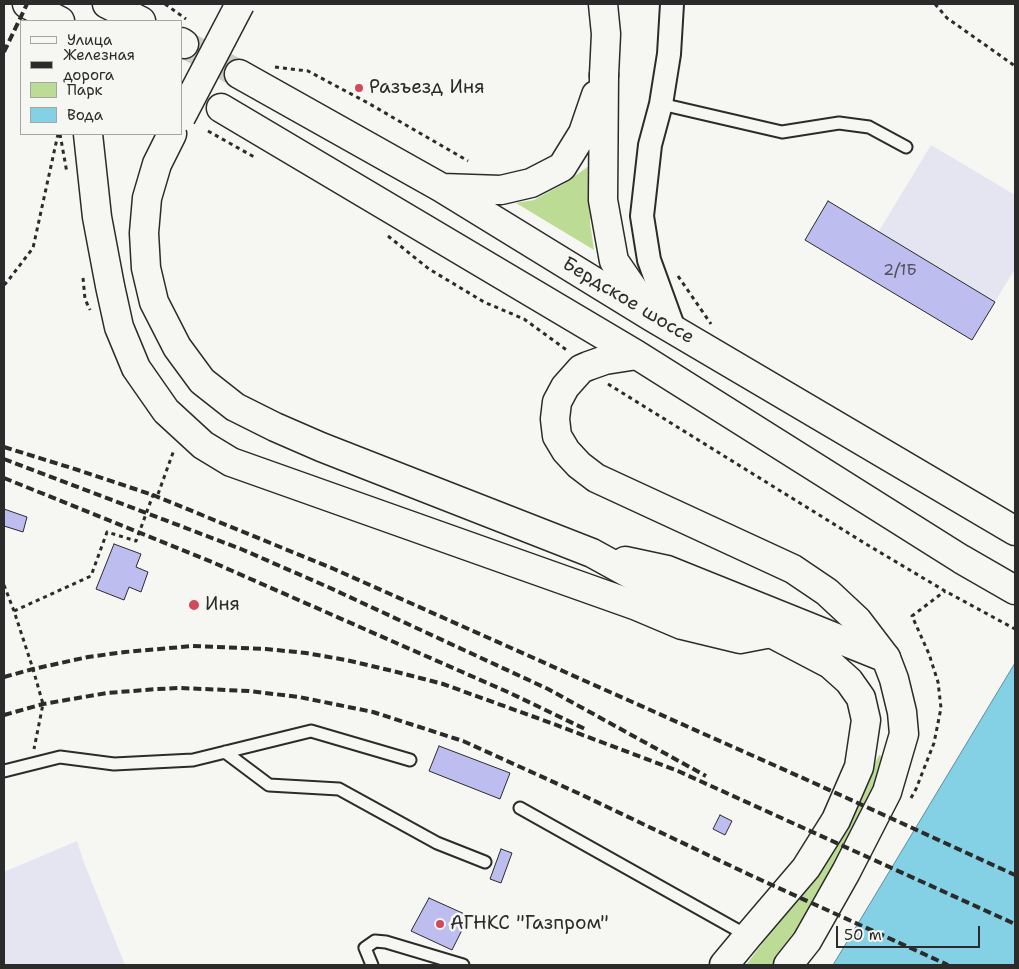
<!DOCTYPE html>
<html>
<head>
<meta charset="utf-8">
<style>
	body { margin:0 }
	#map { position:relative; width:1019px; height:969px; overflow:hidden; background:#f6f6f2; font-family:"Shantell Sans",sans-serif }
	canvas { display:block }
	.frame { position:absolute; inset:0; border:5px solid #2b2b2b; pointer-events:none }
	.legend { position:absolute; left:20px; top:20px; width:162px; height:115px; box-sizing:border-box; background:#f6f6f2; border:1px solid #a5a5a2; margin:0; padding:6px 9px; list-style:none; font-size:15px; color:#2b2b2b }
	.legend li { display:flex; align-items:center; gap:10px; height:25px }
	.legend b { width:25px; border:1px solid #a5a5a2 }
	.scale { position:absolute; left:836px; top:926px; width:144px; height:22px; box-sizing:border-box; border:2px solid #2b2b2b; border-top:0; padding-left:6px; font-size:15px; line-height:18px; white-space:nowrap; color:#2b2b2b; -webkit-text-stroke:4px #f6f6f2; paint-order:stroke }
</style>
</head>
<body>
<div id="map">
<canvas width="1019" height="969"></canvas>
<div class="frame"></div>
<ul class="legend">
<li><b style="height:6px;background:#f6f6f2"></b>Улица</li>
<li><b style="height:6px;background:#2b2b2b"></b>Железная дорога</li>
<li><b style="height:14px;background:#bcdc95"></b>Парк</li>
<li><b style="height:14px;background:#84d0e4"></b>Вода</li>
</ul>
<div class="scale">50 m</div>
</div>
<script>
const c = document.querySelector('canvas').getContext('2d');
c.lineJoin = 'round';
function fill(path, color) { c.fillStyle = color; c.fill(path, 'evenodd'); }
const poly = rows => new Path2D(rows.map(r => 'M' + r).join(''));
function strokePath(path, color, width, dash) { c.strokeStyle = color; c.lineWidth = width; c.lineCap = dash ? 'butt' : 'round'; c.setLineDash(dash || []); c.stroke(path); }
function drawText(font, color, halo, rows, align = 'center') {
  c.font = font + ' "Shantell Sans",sans-serif'; c.lineWidth = 5; c.setLineDash([]); c.textBaseline = 'middle'; c.strokeStyle = halo; c.fillStyle = color; for (const [text, x, y, turn = 0] of rows) {
    c.save(); c.translate(x, y); c.rotate((+turn || 0) * Math.PI / 180); c.textAlign = isNaN(turn) ? turn : align; if (halo) c.strokeText(text, 0, 0); c.fillText(text, 0, 0); c.restore();
  }
}
fill(poly([
	[931,145,1015,195,1015,273,1013,272,972,340,805,240,828,201,879,231],
	[77,841,83,860,125,965,4,965,4,872]
]), '#e5e5f1');
fill(poly([
	[593,163,590,223,594,250,516,203,534,200,565,183],
	[879,755,886,758,858,824,779,965,746,965,777,924,845,824]
]), '#bcdc95');
const water = poly([
	[1015,663,1015,965,833,965,1015,663]
]);
fill(water, '#84d0e4');
strokePath(water, '#608e9a', 1);
const building = poly([
	[828,201,995,302,972,340,805,240,828,201],
	[4,509,27,517,23,532,4,526,4,509],
	[114,544,141,554,136,567,148,572,141,592,129,587,124,600,96,589,114,544],
	[439,746,510,773,500,799,429,771,439,746],
	[720,815,732,821,725,835,713,829,720,815],
	[501,849,512,853,501,883,490,879,501,849],
	[429,898,469,916,452,950,411,931,429,898]
]);
fill(building, '#bdbdef');
strokePath(building, '#2b2b2b', 1);
strokePath(poly([
	[184,44,239,74]
]), '#cdcdca', 28, [28, 14]);
const lane = poly([
	[661,104,782,132,839,123,869,127,906,147],
	[225,752,269,785,339,789,437,843,485,862],
	[4,771,60,757,114,764,193,760,311,731,410,760],
	[520,808,748,936],
	[372,965,365,948,375,941,386,942,463,965]
]);
const street = poly([
	[672,4,669,54,661,104,650,145,642,216,649,260,674,329]
]);
const secondary = poly([
	[603,4,606,34,604,75],
	[172,134,157,164,147,198,144,233,146,268,154,302,177,347,202,381,235,407,275,427,321,447,592,553,661,591,771,633,830,664,849,681,861,698,866,720,859,767,836,820,806,868,748,936,724,965],
	[625,561,667,570,886,658,894,679,902,712,904,734,887,792,846,872,807,941,788,965]
]);
const highway = poly([
	[27,4,60,21],
	[107,4,141,21],
	[181,42,184,44],
	[239,74,442,188,652,317,1015,531],
	[604,75,603,200,612,250,614,261,647,309],
	[221,108,637,355,961,559,1015,590],
	[88,134,97,217,110,286,119,327,136,368,166,411,203,445,231,462,637,606,682,625,740,639,771,633],
	[442,188,501,190,531,183,562,167,583,133,596,95],
	[637,355,605,360,588,366,581,369,565,387,557,402,555,419,557,436,566,451,579,465,596,478,793,569,827,592,857,620,886,658]
]);
strokePath(lane, '#2b2b2b', 15);
strokePath(street, '#2b2b2b', 26);
strokePath(secondary, '#2b2b2b', 31);
strokePath(highway, '#2b2b2b', 31);
strokePath(poly([
	[165,4,186,19],
	[935,4,947,18,1015,66],
	[275,67,308,71,368,103,468,161],
	[208,131,256,158],
	[60,134,67,173],
	[388,236,429,269,484,302,524,319,568,351],
	[678,276,711,324],
	[83,278,85,299,90,310],
	[4,285,7,282,33,248,58,134],
	[608,384,866,544,945,591,1015,629],
	[4,585,14,611,33,669,43,704,34,749],
	[14,611,91,576,107,532,136,541,153,495,158,494,174,450],
	[911,798,916,789,934,743,941,708,938,682,929,654,912,616,945,591]
]), '#2b2b2b', 3, [4, 4]);
strokePath(lane, '#f6f6f2', 11);
strokePath(street, '#f6f6f2', 22);
strokePath(secondary, '#f6f6f2', 28);
strokePath(highway, '#f6f6f2', 28);
strokePath(poly([
	[4,52,27,4],
	[4,447,78,470,153,495,334,569,814,783,1015,875],
	[4,459,241,549,328,587,548,689,706,776],
	[4,478,212,562,510,693,585,729],
	[4,677,33,669,88,657,125,652,193,646,266,649,306,653,346,660,393,671,443,684,551,723,678,771,1015,924],
	[4,715,43,704,107,693,157,689,180,688,249,691,299,697,373,712,463,741,580,794,750,875,948,965]
]), '#2b2b2b', 4, [8, 4]);
const secondaryBridge = poly([
	[181,117,240,4]
]);
strokePath(secondaryBridge, '#2b2b2b', 31, []);
strokePath(secondaryBridge, '#f6f6f2', 28);
for (const [x, y, r, color] of [
	[359,88,5,"#d1495b"],
	[194,605,6,"#d1495b"],
	[440,924,5,"#d1495b"]
]) { const dot = new Path2D(); dot.arc(x, y, r, 0, 2 * Math.PI); c.fillStyle = color; c.fill(dot); strokePath(dot, '#f6f6f2', 2); }
drawText('16px', '#50505c', null, [
	["2/1Б",900,271]
]);
drawText('19px', '#2b2b2b', '#f6f6f2', [
	["Разъезд Иня",369,88],
	["Иня",205,605],
	["АГНКС \"Газпром\"",450,924]
], 'left');
drawText('19px', '#2b2b2b', '#f6f6f2', [
	["Бердское шоссе",628,301,31]
]);
</script>
</body>
</html>
